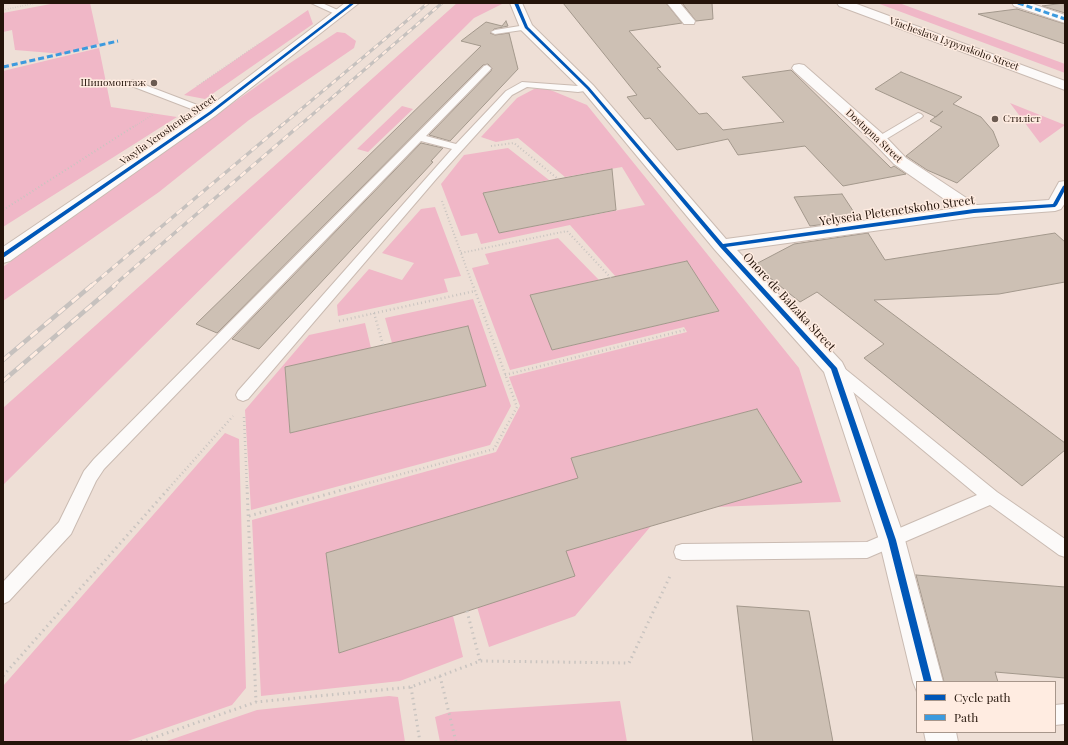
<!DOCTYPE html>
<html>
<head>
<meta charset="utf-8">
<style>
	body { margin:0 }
	#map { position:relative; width:1068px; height:745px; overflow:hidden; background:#eedfd6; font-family:"Playfair Display",serif }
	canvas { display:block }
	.frame { position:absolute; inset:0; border:4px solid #24140a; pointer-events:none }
	.legend { position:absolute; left:916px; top:681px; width:140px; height:52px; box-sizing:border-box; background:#ffece1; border:1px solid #a7968b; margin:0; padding:5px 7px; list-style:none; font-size:12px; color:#24140a }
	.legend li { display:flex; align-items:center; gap:8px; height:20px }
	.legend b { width:20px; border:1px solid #a7968b }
</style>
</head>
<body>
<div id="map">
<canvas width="1068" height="745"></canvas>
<div class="frame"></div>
<ul class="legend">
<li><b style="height:5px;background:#0057b8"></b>Cycle path</li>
<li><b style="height:5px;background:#3c9ade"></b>Path</li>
</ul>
</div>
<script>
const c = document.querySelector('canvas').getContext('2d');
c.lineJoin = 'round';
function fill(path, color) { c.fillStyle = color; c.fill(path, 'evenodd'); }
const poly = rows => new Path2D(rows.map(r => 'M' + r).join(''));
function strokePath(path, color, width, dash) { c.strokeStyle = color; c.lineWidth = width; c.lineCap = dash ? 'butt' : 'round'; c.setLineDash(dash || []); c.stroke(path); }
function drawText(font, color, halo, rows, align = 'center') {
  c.font = font + ' "Playfair Display",serif'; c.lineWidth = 3; c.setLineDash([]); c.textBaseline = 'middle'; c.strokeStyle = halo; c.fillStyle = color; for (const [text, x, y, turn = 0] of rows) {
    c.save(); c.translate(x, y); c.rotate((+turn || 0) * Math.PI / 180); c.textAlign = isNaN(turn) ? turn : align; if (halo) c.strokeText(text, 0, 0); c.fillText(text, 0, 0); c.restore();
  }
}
fill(poly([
	[56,3,90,3,99,44,64,54,15,50,12,30,3,32,3,13],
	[457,3,504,3,474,18,3,485,3,408],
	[877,3,899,3,1065,64,1065,73],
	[308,10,313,24,205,99,184,95],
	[337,32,345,33,356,41,354,48,249,120,159,192,3,301,3,267,50,232,284,67],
	[99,48,111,107,177,117,3,227,3,71],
	[534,89,548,89,587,105,799,368,841,502,716,507,802,482,757,409,571,458,602,541,651,526,575,616,489,647,477,607,543,489,326,553,339,653,453,616,463,657,400,681,261,696,252,520,496,452,520,406,509,377,687,332,684,327,510,370,472,268,489,264,485,254,558,238,599,280,531,295,553,350,719,311,687,261,616,277,570,225,481,244,477,233,461,236,441,184,464,155,508,148,549,180,483,193,499,233,645,205,622,167,565,177,518,138,496,142,481,137,517,98],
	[1010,103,1065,125,1040,143],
	[402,106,413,109,368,152,357,149],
	[435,207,461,276,444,279,448,292,338,316,337,305,369,269,402,280,414,263,382,253,421,209],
	[473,299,511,406,490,445,251,510,245,410,309,335,365,323,371,348,285,367,290,433,486,386,468,326,392,343,385,318],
	[225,433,239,439,246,688,232,705,125,742,3,742,3,686],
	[389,696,398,697,405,742,164,742,257,710],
	[620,701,627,742,440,742,435,717,450,712]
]), '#f0b7c7');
const building = poly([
	[563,3,666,3,682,23,629,31,661,67,657,68,699,114,707,113,723,130,784,122,742,77,791,70,891,168,894,166,906,174,843,186,805,146,738,155,728,139,677,150,650,118,645,119,627,97,637,95,563,3],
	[682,3,712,3,713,19,696,21,682,3],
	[1064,3,1065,13,1042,6,1064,3],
	[1017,9,1065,24,1065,44,978,14,1017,9],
	[506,21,508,26,494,29,490,33,495,35,509,33,518,69,450,141,429,135,491,71,492,68,488,64,483,65,217,333,196,324,481,46,461,41,486,22,502,26,506,21],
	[901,72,962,97,953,104,981,117,993,131,999,146,957,183,927,170,906,156,942,127,930,121,943,111,936,117,875,89,901,72],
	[421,143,443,148,431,161,433,162,259,349,232,339,421,143],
	[612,169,616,210,499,233,483,193,612,169],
	[842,194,859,220,810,226,794,197,842,194],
	[868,233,885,260,1055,233,1065,242,1065,282,999,294,874,300,1065,443,1065,450,1022,486,864,358,884,344,817,292,800,302,754,265,794,244,868,233],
	[687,261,719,311,552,350,530,295,687,261],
	[468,326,486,386,290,433,285,367,468,326],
	[757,409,802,482,566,551,575,576,339,653,326,553,578,478,571,458,757,409],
	[916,575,1065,587,1065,678,995,672,998,682,944,682,916,575],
	[737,606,809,611,833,742,753,742,737,606]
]);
fill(building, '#cdc0b4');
strokePath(building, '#a3988c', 1);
const lane = poly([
	[311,3,322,3,342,12,335,14,311,3],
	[526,25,529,25,529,29,495,34,491,32,495,30,526,25],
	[487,65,491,68,490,70,426,136,456,144,506,91,522,82,578,86,588,85,593,88,591,90,578,92,527,87,512,95,437,178,248,399,243,401,238,399,236,395,238,391,452,149,421,141,104,469,96,481,71,534,9,601,3,604,3,582,59,522,84,471,94,459,484,66,487,65],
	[132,80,213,111,215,113,210,116,207,115,129,85,127,83,132,80],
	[918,113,921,114,923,116,921,118,883,141,875,141,874,139,918,113],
	[834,362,839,364,997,492,1065,539,1065,557,1059,555,990,505,867,558,682,560,676,558,674,552,676,546,682,544,867,542,977,495,829,372,827,368,829,364,834,362],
	[1065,704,1065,724,1055,725,1055,705,1065,704]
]);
const street = poly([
	[510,3,522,3,532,25,593,85,726,239,957,208,894,164,873,142,794,71,792,68,794,65,799,64,804,65,885,136,906,158,977,205,1049,200,1059,182,1065,181,1065,203,1061,209,1055,211,974,217,737,250,842,362,845,368,905,540,943,682,917,682,917,692,913,682,879,540,824,372,715,250,583,91,521,30,510,3],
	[667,3,680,3,695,21,694,24,684,24,667,3],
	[1012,3,1030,3,1065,15,1065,23,1014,6,1012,3],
	[924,732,956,732,958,742,926,742,924,732]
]);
const secondary = poly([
	[345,3,359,3,215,116,10,261,3,263,3,247,205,110,345,3],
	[837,3,854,3,1065,81,1065,90,839,6,837,3]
]);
strokePath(lane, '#cabbb2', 2);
strokePath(street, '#cabbb2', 2);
strokePath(secondary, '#cabbb2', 2);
strokePath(poly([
	[3,10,36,3],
	[197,86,260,43],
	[135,126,154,114]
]), '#c9c4c0', 1.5, [0.5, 2]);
strokePath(poly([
	[491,146,514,143,558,179],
	[442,201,473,286],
	[3,210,136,125],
	[461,253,567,231,611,278]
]), '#c9c4c0', 2, [1, 2.5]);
strokePath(poly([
	[374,313,383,345],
	[339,321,475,291],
	[505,375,685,330],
	[244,417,247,488],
	[169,488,233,416],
	[350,488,494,449,517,407,473,285]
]), '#c9c4c0', 2.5, [1, 3]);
strokePath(poly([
	[247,487,256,702],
	[249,516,353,487],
	[467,611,480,661],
	[3,676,170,487],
	[440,676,456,742],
	[411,687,420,742],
	[141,742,256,702,411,687,480,661,629,663,671,574]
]), '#c9c4c0', 3, [1.5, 4]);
fill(lane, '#fcfaf9');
fill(street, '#fcfaf9');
fill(secondary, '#fcfaf9');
const railFar2 = poly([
	[281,126,428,3],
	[299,126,442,3]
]);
const railFar1 = poly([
	[91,286,282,125],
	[113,286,300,125]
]);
const rail = poly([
	[3,360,92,285],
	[3,381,115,285]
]);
strokePath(railFar2, '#c6c1be', 3);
strokePath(railFar1, '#c6c1be', 3.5);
strokePath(rail, '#c6c1be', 4.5);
strokePath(railFar2, '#ffece1', 2, [5.5]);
strokePath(railFar1, '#ffece1', 2.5, [7]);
strokePath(rail, '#ffece1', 3, [9]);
strokePath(poly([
	[1018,3,1065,19],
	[3,67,118,41]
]), '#3c9ade', 3, [6, 3]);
fill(poly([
	[351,3,355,3,211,114,3,258,3,253,209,112,351,3],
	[514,3,518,3,528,27,589,87,723,244,974,209,1053,204,1063,186,1065,185,1065,190,1057,205,1055,207,974,213,726,247,837,368,896,540,932,682,924,682,888,540,831,369,720,247,587,89,525,28,514,3]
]), '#0057b8');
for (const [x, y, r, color] of [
	[154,83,4,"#6b5b51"],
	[995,119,4,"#6b5b51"]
]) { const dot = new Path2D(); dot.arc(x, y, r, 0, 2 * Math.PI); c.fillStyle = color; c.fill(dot); strokePath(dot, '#ffece1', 1.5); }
drawText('10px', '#24140a', '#ffece1', [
	["Viacheslava Lypynskoho Street",954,44,20],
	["Vasylia Yeroshenka Street",168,130,-35],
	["Dostupna Street",874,136,43]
]);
drawText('10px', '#24140a', '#ffece1', [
	["Шиномонтаж",146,83],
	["Стиліст",1003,119,"left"]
], 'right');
drawText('12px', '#24140a', '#ffece1', [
	["Yelyseia Pletenetskoho Street",897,211,-8],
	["Onore de Balzaka Street",789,302,47]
]);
</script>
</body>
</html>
